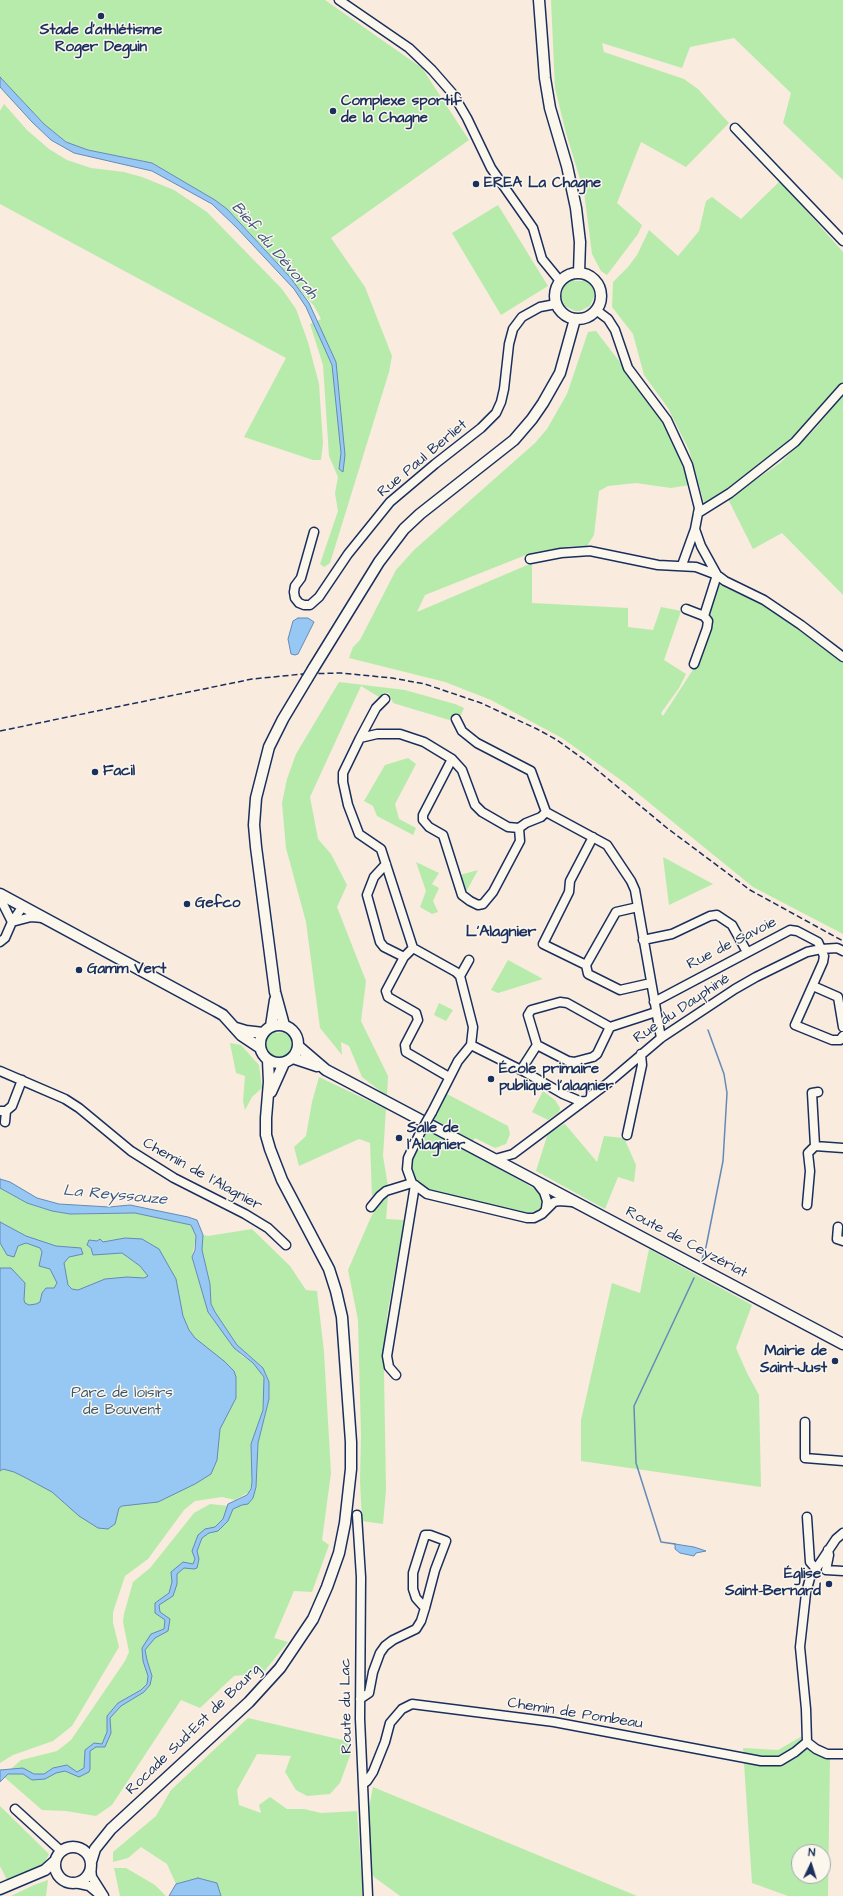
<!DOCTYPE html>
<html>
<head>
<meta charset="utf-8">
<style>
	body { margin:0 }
	#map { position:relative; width:843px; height:1896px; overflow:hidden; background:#f9ebdd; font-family:"Architects Daughter",sans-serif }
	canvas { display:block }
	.north { position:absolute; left:791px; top:1844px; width:40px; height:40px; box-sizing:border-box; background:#fbf7ec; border:1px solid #a1a7b3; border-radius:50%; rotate:4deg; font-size:11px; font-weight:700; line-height:16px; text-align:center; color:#1b2f5e }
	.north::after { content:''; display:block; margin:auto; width:14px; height:18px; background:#1b2f5e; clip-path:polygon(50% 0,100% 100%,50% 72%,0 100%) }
</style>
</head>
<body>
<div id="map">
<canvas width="843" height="1896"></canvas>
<div class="north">N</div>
</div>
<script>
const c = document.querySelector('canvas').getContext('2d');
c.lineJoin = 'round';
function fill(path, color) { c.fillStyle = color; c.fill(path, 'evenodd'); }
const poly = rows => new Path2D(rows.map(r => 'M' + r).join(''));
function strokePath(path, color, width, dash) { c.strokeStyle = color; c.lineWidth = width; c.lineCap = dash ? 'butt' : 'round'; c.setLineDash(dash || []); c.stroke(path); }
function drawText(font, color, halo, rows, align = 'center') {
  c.font = font + ' "Architects Daughter",sans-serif'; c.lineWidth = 3; c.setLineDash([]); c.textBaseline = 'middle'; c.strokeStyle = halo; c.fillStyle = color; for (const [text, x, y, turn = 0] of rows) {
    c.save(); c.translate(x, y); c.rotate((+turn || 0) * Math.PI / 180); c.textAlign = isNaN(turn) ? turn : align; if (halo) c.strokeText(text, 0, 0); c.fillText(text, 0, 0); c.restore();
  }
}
fill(poly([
	[0,0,325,0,422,68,469,140,331,238,365,287,392,356,389,372,330,563,324,567,320,564,338,511,335,493,338,477,329,456,323,365,310,324,321,319,314,306,273,258,227,209,215,200,152,163,88,150,71,145,61,138,44,124,0,77],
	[551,0,843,0,843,180,783,123,791,93,734,38,690,47,682,68,602,43,604,52,684,79,698,89,729,123,686,167,641,142,617,203,642,225,638,234,607,275,601,271,592,254,584,192,566,133,555,88],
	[4,104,27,130,49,149,67,160,91,168,124,172,142,177,174,190,207,212,282,289,296,309,308,342,319,384,323,443,321,460,313,460,244,437,286,358,0,204,0,111],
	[780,181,843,252,843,381,803,428,771,457,725,493,705,506,689,450,668,408,644,375,633,334,612,307,613,282,628,267,637,255,649,230,678,256,699,231,706,201,712,197,741,219],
	[498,205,548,286,501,315,452,233],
	[574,279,575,281,582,281,584,280,589,282,594,291,594,297,590,306,580,311,575,311,565,306,561,296,564,285],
	[596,331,662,417,674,443,689,485,671,488,636,483,608,486,599,491,594,535,587,546,572,546,531,553,425,595,417,612,532,563,532,603,628,608,628,627,653,630,661,607,681,611,664,660,686,674,679,688,661,713,663,716,696,665,707,612,717,584,763,604,843,662,843,934,753,887,625,783,562,738,491,700,445,682,349,658,353,647,360,640,396,570,414,550,535,443,547,429,567,394,588,332],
	[843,395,843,595,782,533,753,549,728,499,780,463,814,430],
	[339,682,405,690,455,704,464,708,461,715,454,715,449,720,393,703,389,693,384,693,379,697,361,686,310,797,318,839,331,854,347,885,337,907,366,981,361,1021,388,1076,387,1096,362,1077,349,1046,341,1042,342,1055,320,1028,306,922,286,848,282,803,287,779,296,754],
	[408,758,416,764,395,804,399,819,416,828,413,835,377,816,373,806,364,801,385,765],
	[663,857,713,884,669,905],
	[416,862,439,873,432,884,439,888,433,901,438,912,432,914,420,907,426,891],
	[478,870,466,892,460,875],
	[508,960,543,979,498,993,491,990],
	[439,1003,453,1010,446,1021,434,1015],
	[275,1031,277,1033,285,1032,291,1038,292,1047,287,1055,284,1057,275,1058,267,1053,265,1049,264,1044,267,1036],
	[230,1043,241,1045,259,1065,262,1088,252,1097,245,1110,243,1101,245,1076,236,1073],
	[319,1077,386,1109,383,1156,388,1186,372,1196,370,1143,359,1139,299,1166,294,1147,306,1136,312,1102],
	[543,1091,555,1100,560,1108,559,1112,548,1120,532,1112],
	[447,1094,508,1126,510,1134,506,1144,495,1148,475,1138,473,1141,434,1120],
	[565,1124,597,1162,604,1136,624,1138,636,1165,634,1182,618,1177,605,1209,536,1171,548,1133],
	[429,1128,540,1192,543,1198,540,1208,536,1211,527,1213,426,1189,412,1176,411,1163],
	[0,1188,27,1203,52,1211,70,1214,135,1213,191,1225,196,1236,192,1257,208,1312,241,1355,253,1363,264,1377,265,1397,262,1416,251,1444,252,1482,249,1492,235,1500,222,1497,195,1501,184,1510,148,1559,125,1576,113,1612,113,1623,119,1647,72,1726,53,1741,13,1755,0,1763],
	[388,1196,386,1219,404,1220,387,1316,384,1373,386,1490,383,1524,362,1521,360,1481,361,1436,358,1320,348,1270,371,1217,382,1198],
	[252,1229,290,1266,306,1290,317,1291,324,1352,331,1473,322,1540,329,1545,312,1592,294,1591,274,1638,288,1642,263,1673,234,1676,200,1708,181,1700,112,1805,96,1816,66,1811,42,1810,3,1776,21,1760,57,1751,71,1740,125,1661,129,1652,123,1622,124,1614,133,1582,150,1568,194,1513,210,1504,229,1506,255,1492,258,1443,269,1399,269,1382,263,1368,237,1345,215,1312,211,1304,210,1284,202,1250,203,1235,208,1236],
	[649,1249,752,1305,736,1348,747,1373,759,1395,761,1487,581,1461,581,1420,612,1283,640,1293],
	[248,1718,351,1742,351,1753,340,1783,330,1794,307,1796,296,1790,285,1772,291,1756,257,1754,237,1790,239,1805,261,1813,259,1805,270,1797,287,1809,304,1809,321,1813,357,1811,363,1896,221,1896,217,1883,198,1878,176,1884,167,1864,141,1847,128,1858,113,1862,113,1852,156,1816,171,1790],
	[804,1735,806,1748,830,1758,828,1896,788,1896,752,1883,743,1748,778,1750],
	[799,1852,823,1852,823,1876,799,1876],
	[373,1787,637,1896,400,1896,374,1877,369,1866,366,1824],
	[0,1806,49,1854,43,1865,7,1880,0,1866],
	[114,1868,126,1868,155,1885,166,1896,120,1896],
	[48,1880,46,1896,11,1896,34,1885]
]), '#b7ebac');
const water = poly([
	[0,77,44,124,66,142,88,150,152,163,215,200,227,209,290,277,309,303,336,362,345,455,343,472,339,469,341,453,332,365,306,307,294,289,236,227,212,204,152,171,74,153,51,140,32,122,0,87,0,77],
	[298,618,308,618,314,622,298,654,295,655,291,654,288,639,293,621,298,618],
	[0,1179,10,1182,37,1198,59,1204,109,1207,130,1205,188,1217,197,1220,203,1235,202,1250,210,1284,211,1304,215,1312,237,1345,263,1368,269,1382,269,1399,258,1443,256,1487,253,1498,248,1504,242,1505,233,1509,228,1521,218,1531,209,1533,202,1538,197,1551,199,1559,197,1568,194,1569,184,1568,177,1574,177,1584,173,1596,159,1605,160,1612,170,1619,168,1631,155,1638,145,1650,147,1660,152,1676,150,1685,144,1692,121,1706,110,1718,111,1733,105,1747,96,1747,90,1751,90,1769,89,1772,79,1777,65,1771,56,1773,45,1779,32,1780,23,1774,8,1774,0,1782,0,1770,23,1768,34,1774,44,1774,53,1768,67,1765,77,1772,84,1768,85,1750,94,1743,102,1744,107,1732,107,1716,118,1703,141,1690,147,1684,148,1676,143,1661,142,1648,151,1634,164,1629,165,1620,155,1613,155,1603,169,1593,172,1582,171,1572,183,1562,193,1564,195,1559,192,1551,198,1535,205,1529,215,1527,223,1519,228,1504,247,1495,251,1489,252,1482,251,1444,263,1410,264,1377,253,1363,234,1348,208,1312,192,1257,195,1250,196,1236,191,1225,135,1213,70,1214,52,1211,27,1203,0,1188,0,1179],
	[0,1222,26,1236,56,1246,81,1248,83,1254,69,1257,64,1263,68,1285,72,1289,78,1290,105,1279,127,1277,144,1278,148,1276,140,1266,122,1253,93,1255,91,1248,87,1245,89,1240,97,1241,100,1239,103,1242,125,1238,142,1239,159,1249,176,1279,183,1316,189,1330,195,1338,224,1361,234,1371,236,1377,236,1398,220,1429,217,1460,211,1474,195,1484,158,1502,122,1506,119,1508,115,1524,108,1529,98,1528,79,1516,52,1492,26,1478,14,1472,3,1469,0,1471,0,1268,11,1268,25,1283,24,1300,25,1303,29,1305,36,1304,40,1302,42,1293,46,1288,54,1288,57,1283,50,1269,39,1266,42,1252,40,1248,26,1243,18,1246,14,1257,7,1255,0,1243,0,1222],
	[675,1544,694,1547,706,1551,696,1553,694,1556,680,1553,675,1549,675,1544],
	[198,1878,217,1883,221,1896,169,1896,176,1884,198,1878]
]);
fill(water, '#97c7f3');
strokePath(water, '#658ab7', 1);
strokePath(poly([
	[702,1259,706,1247,723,1161,727,1093,724,1074,708,1030],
	[675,1544,661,1542,636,1463,634,1406,694,1278]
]), '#658ab7', 1.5);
const minor = poly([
	[339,0,409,48,432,70,453,94,467,118,491,168,533,228,542,259,560,281],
	[735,128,843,241],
	[596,310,608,319,615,330,628,368,667,420,688,465,699,508,695,529,682,565],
	[698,513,730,493,795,442,843,388],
	[695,529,701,546,717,575,725,581,764,600,801,625,843,657],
	[314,532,301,578,295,586,294,592,295,598,299,603,304,605,310,605,319,597,348,554,390,502,435,464,481,428,496,413,501,402,504,389,509,344,513,329,522,317,540,307,556,304],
	[530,559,561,553,590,551,658,565,696,567,717,575],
	[686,609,704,616,717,575],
	[694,664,707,628,708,621,704,616],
	[456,719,462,731,477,743,531,771,546,812,607,845,631,881,635,890,661,1038],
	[360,738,376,708,385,699],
	[452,759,423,815,423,820,429,827,443,835,462,895,470,901,478,905,483,904,493,892,520,841,519,828],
	[386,864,374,877,367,895,380,942,384,947,404,957],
	[0,898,12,922,31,917,43,918],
	[638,907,616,912,586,965,588,974,620,990,651,983],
	[643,940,672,934,710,916,717,915,732,925,747,952],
	[0,942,5,938,12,922,23,906],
	[413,948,404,957,386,991,388,997,416,1013,418,1020,405,1045,406,1052,449,1077],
	[586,965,543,944,569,892,570,881,593,837],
	[460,976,469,960],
	[813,986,838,997,843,1027],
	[654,1002,790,930,797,931,818,942,824,956,823,962,795,1025,832,1040,840,1040,843,1036],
	[471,1045,473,1027,460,976,456,972,413,948,381,849,359,834,348,805,343,782,343,773,360,738,377,734,400,734,424,742,452,759,462,770,475,805,482,812,508,827,519,828,526,823,541,817,546,812],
	[537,1045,568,1061,574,1062,593,1057,597,1054,610,1027,656,1012],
	[521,1070,537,1045,528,1015,531,1010,560,1002,567,1003,610,1027],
	[0,1071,65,1099,79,1108,131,1151,174,1178,245,1214,268,1228,286,1245],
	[0,1111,6,1111,12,1106,22,1080],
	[432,1112,458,1061,471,1045,525,1072,563,1094,582,1102],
	[5,1122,6,1111],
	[420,1133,408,1158,407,1169,412,1183,427,1194,527,1218,534,1218,542,1214,554,1202,559,1201,572,1202],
	[627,1135,642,1065,641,1054],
	[815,1146,812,1093,818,1092],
	[495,1159,513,1154,608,1083,661,1038,735,989,756,977,807,952,821,949,837,948,843,951],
	[537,1183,544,1192,547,1201,546,1208],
	[807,1205,810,1171,808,1153,815,1146,843,1148],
	[371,1207,380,1196,386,1191,412,1183],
	[838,1227,837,1239,843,1241],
	[396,1375,389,1367,387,1356,415,1185],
	[805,1422,805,1458,843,1461],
	[357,1515,361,1577,360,1719,368,1896],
	[807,1517,810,1562,816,1569],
	[828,1550,829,1555,826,1570,843,1571],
	[360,1699,369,1693,373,1672,380,1653,385,1646,393,1640,416,1629,421,1621,425,1608,435,1570,446,1541,430,1535,425,1535,413,1573,413,1589,416,1598,425,1608],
	[807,1742,806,1709,800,1647,806,1593,810,1578,836,1539,843,1533],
	[807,1742,816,1749,827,1754,843,1754],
	[363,1784,367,1781,373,1772,385,1742,390,1723,402,1709,412,1704,554,1722,761,1761,780,1761,795,1752,807,1742],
	[15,1809,61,1851],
	[91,1868,92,1877,104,1896],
	[75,1883,89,1886,101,1896]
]);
const major = poly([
	[539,0,545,78,550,108,567,166,576,208,580,242,579,273],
	'555 296a23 23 0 1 1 46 0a23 23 0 1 1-46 0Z',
	[313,669,379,562,404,529,420,514,514,440,532,419,543,403,560,373,575,319],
	[0,894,216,1011,223,1015,241,1035,259,1047],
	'260 1044a19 19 0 1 1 38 0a19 19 0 1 1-38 0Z',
	[284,1025,275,992,256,847,254,825,256,798,269,747,283,719,307,679],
	[271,1026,275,1000],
	[236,1028,246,1031,263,1033],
	[298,1046,326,1070,347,1081,843,1344],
	[293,1058,317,1066],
	[271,1092,284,1063],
	'55 1865a18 18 0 1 1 36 0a18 18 0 1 1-36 0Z',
	[91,1862,95,1849,111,1829,249,1702,280,1668,313,1619,327,1587,339,1553,345,1523,351,1469,351,1442,342,1317,336,1291,329,1269,282,1180,270,1149,266,1135,266,1118,269,1082,268,1060],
	[0,1889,45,1870,55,1861]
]);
strokePath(minor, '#1b2f5e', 11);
strokePath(major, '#1b2f5e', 13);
strokePath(minor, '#fbf7ec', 8);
strokePath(major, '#fbf7ec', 10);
strokePath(poly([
	[0,731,252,679,303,674,341,673,392,678,425,684,481,703,537,729,557,740,590,764,667,828,750,890,843,941]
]), '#1b2f5e', 1.5, [6, 3]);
const minorBridge = poly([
	[420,1133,432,1112]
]);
const majorBridge = poly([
	[307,679,313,669]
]);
strokePath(minorBridge, '#1b2f5e', 11, []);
strokePath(majorBridge, '#1b2f5e', 13, []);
strokePath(minorBridge, '#fbf7ec', 8);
strokePath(majorBridge, '#fbf7ec', 10);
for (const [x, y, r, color] of [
	[101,16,4,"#1b2f5e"],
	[333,111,4,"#1b2f5e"],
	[476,184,4,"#1b2f5e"],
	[95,772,4,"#1b2f5e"],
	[187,904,4,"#1b2f5e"],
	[79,970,4,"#1b2f5e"],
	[491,1079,4,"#1b2f5e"],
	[399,1138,4,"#1b2f5e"],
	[835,1361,4,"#1b2f5e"],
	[829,1584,4,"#1b2f5e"]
]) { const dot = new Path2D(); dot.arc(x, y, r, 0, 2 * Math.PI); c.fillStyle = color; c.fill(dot); strokePath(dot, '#fbf7ec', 1.5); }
drawText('bold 15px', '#1b2f5e', '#fbf7ec', [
	["Stade d'athlétisme",101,31,"center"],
	["Roger Deguin",101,48,"center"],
	["Complexe sportif",341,102],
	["de la Chagne",341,119],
	["EREA La Chagne",484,184],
	["Facil",103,772],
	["Gefco",195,904],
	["Gamm Vert",87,970],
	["École primaire",499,1070],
	["publique l'alagnier",499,1087],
	["Salle de",407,1129],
	["l'Alagnier",407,1146],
	["Mairie de",827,1352,"right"],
	["Saint-Just",827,1369,"right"],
	["Église",821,1575,"right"],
	["Saint-Bernard",821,1592,"right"]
], 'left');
drawText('15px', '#1b2f5e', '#fbf7ec', [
	["Rue Paul Berliet",423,459,-40],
	["Rue de Savoie",732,944,-27],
	["Rue du Dauphiné",682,1009,-34],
	["Chemin de l'Alagnier",202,1175,29],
	["Route de Ceyzériat",686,1243,28],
	["Route du Lac",347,1706,-91],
	["Chemin de Pombeau",575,1714,9],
	["Rocade Sud-Est de Bourg",194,1730,-44]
]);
drawText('15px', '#3a556e', '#fbf7ec', [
	["Parc de loisirs",122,1394],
	["de Bouvent",122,1411]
]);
drawText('italic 16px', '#3a5583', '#fbf7ec', [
	["Bief du Dévorah",274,251,49],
	["La Reyssouze",115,1196,5]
]);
drawText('bold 16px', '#1b2f5e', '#fbf7ec', [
	["L'Alagnier",501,933]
]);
</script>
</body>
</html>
